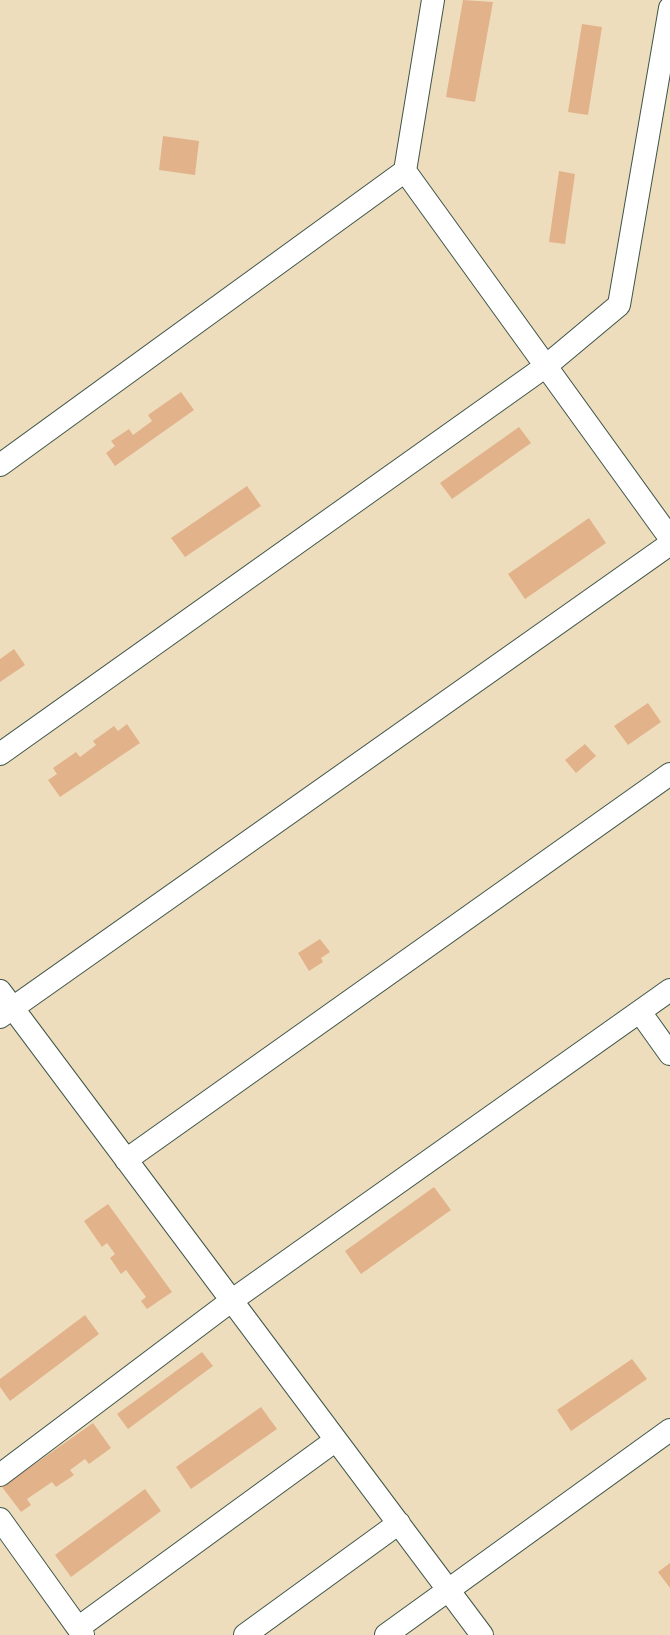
<!DOCTYPE html>
<html>
<head>
<meta charset="utf-8">
<style>
	body { margin:0 }
	canvas { display:block; background:#eeddbc }
</style>
</head>
<body>
<canvas width="670" height="1635"></canvas>
<script>
const c = document.querySelector('canvas').getContext('2d');
c.lineJoin = 'round';
function fill(path, color) { c.fillStyle = color; c.fill(path, 'evenodd'); }
const poly = rows => new Path2D(rows.map(r => 'M' + r).join(''));
function strokePath(path, color, width, dash) { c.strokeStyle = color; c.lineWidth = width; c.lineCap = dash ? 'butt' : 'round'; c.setLineDash(dash || []); c.stroke(path); }
fill(poly([
	[463,0,493,2,475,102,446,97],
	[582,24,602,27,588,115,568,112],
	[163,136,199,141,195,175,159,170],
	[559,171,575,174,565,244,549,242],
	[181,392,194,410,115,466,106,453,115,446,111,441,129,429,133,435,152,421,148,415],
	[519,427,531,443,452,499,440,483],
	[247,486,261,506,185,557,171,538],
	[589,518,606,543,525,599,508,574],
	[14,649,25,665,0,682,0,659],
	[648,703,661,722,628,745,614,726],
	[127,724,140,743,60,797,48,780,57,774,53,768,76,752,80,757,96,745,93,741,114,726,118,731],
	[585,744,596,756,576,773,565,760],
	[320,939,330,952,321,958,323,962,309,971,298,953],
	[434,1187,451,1210,361,1274,345,1251],
	[108,1204,172,1292,147,1309,141,1301,146,1297,126,1270,121,1274,110,1258,115,1254,107,1243,102,1247,84,1221],
	[85,1315,99,1334,10,1401,0,1387,0,1379],
	[202,1352,213,1366,128,1429,117,1414],
	[632,1359,647,1379,571,1431,557,1410],
	[261,1407,277,1429,191,1489,176,1467],
	[93,1423,111,1448,89,1464,85,1459,70,1470,74,1475,56,1487,52,1482,27,1499,31,1505,21,1512,2,1487],
	[145,1489,161,1511,71,1577,55,1555],
	[670,1563,670,1588,658,1572]
]), '#e2b28b');
const minor = poly([
	[433,0,405,171,670,538],
	[0,465,405,171],
	[0,754,546,366,619,305,670,8],
	[0,991,482,1635],
	[640,1012,670,1054],
	[0,1017,670,544],
	[126,1160,670,774],
	[0,1475,231,1301,670,990],
	[0,1519,83,1635],
	[78,1628,336,1440],
	[245,1635,399,1523],
	[386,1635,670,1430]
]);
strokePath(minor, '#3e5548', 24);
strokePath(minor, '#fff', 22);
</script>
</body>
</html>
